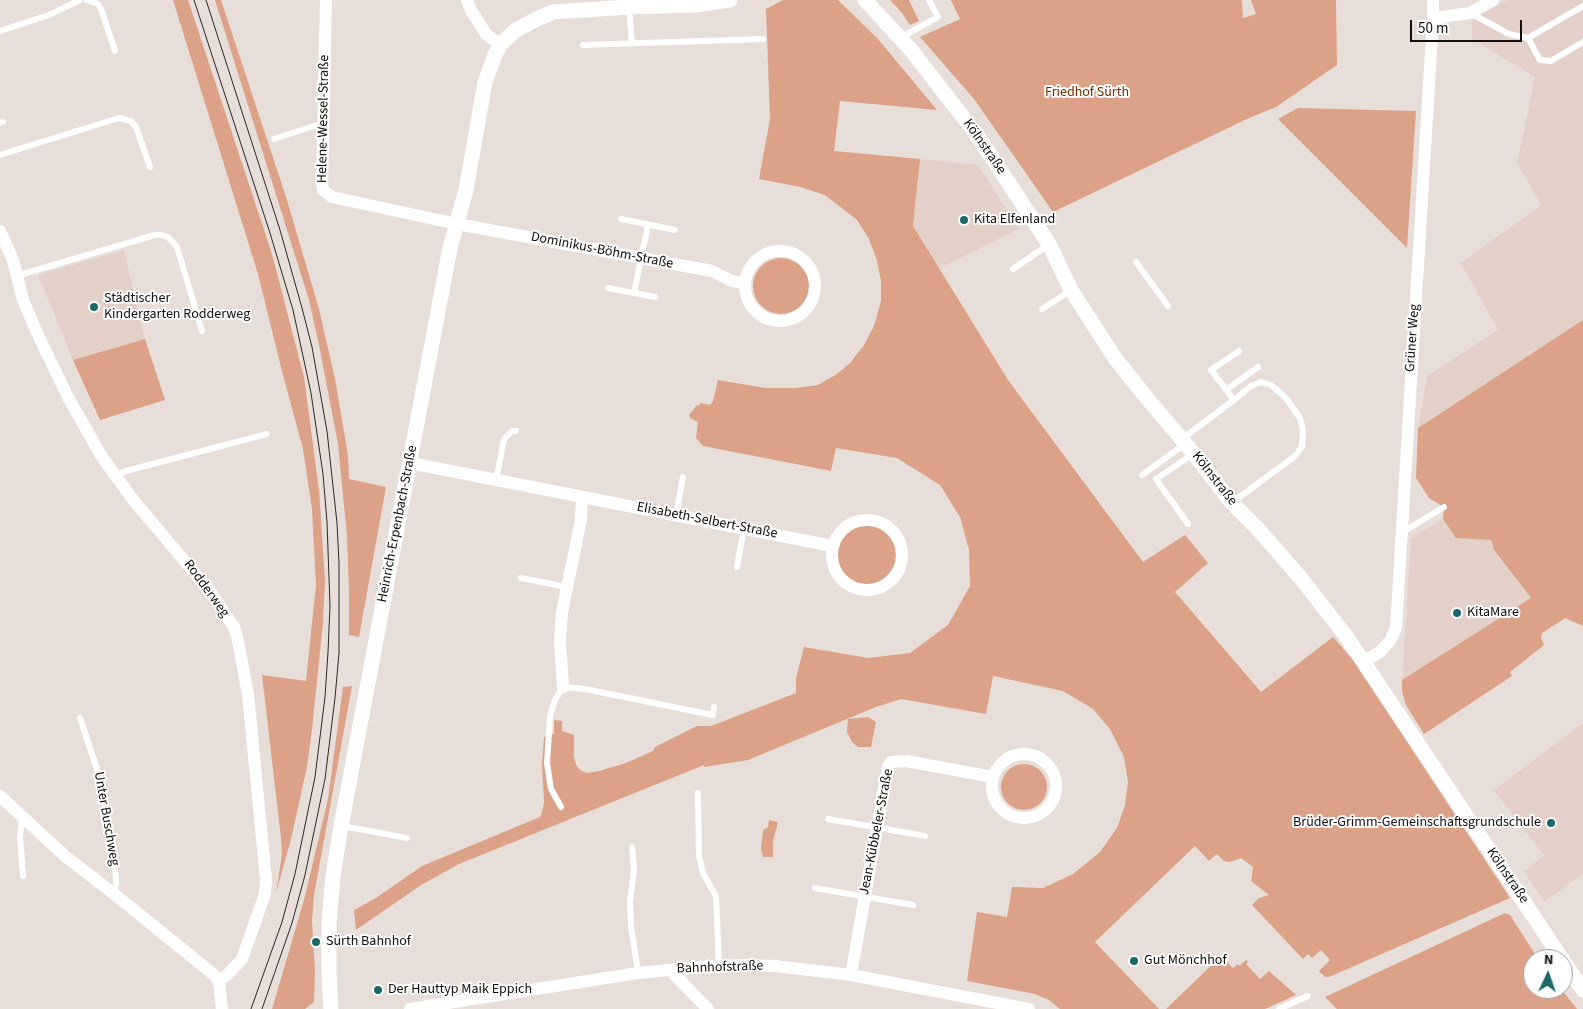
<!DOCTYPE html>
<html>
<head>
<meta charset="utf-8">
<style>
	body { margin:0 }
	#map { position:relative; width:1583px; height:1009px; overflow:hidden; background:#e8ded9; font-family:"Source Sans 3",sans-serif }
	canvas { display:block }
	.north { position:absolute; left:1523px; top:949px; width:50px; height:50px; box-sizing:border-box; background:#fff; border:1px solid #a09f9e; border-radius:50%; rotate:3deg; font-size:14px; font-weight:700; line-height:20px; text-align:center; color:#120f0d }
	.north::after { content:''; display:block; margin:auto; width:18px; height:22px; background:#1b6869; clip-path:polygon(50% 0,100% 100%,50% 72%,0 100%) }
	.scale { position:absolute; left:1410px; top:20px; width:112px; height:22px; box-sizing:border-box; border:2px solid #120f0d; border-top:0; padding-left:6px; font-size:15px; line-height:18px; white-space:nowrap; color:#120f0d; -webkit-text-stroke:4px #fff; paint-order:stroke }
</style>
</head>
<body>
<div id="map">
<canvas width="1583" height="1009"></canvas>
<div class="north">N</div>
<div class="scale">50 m</div>
</div>
<script>
const c = document.querySelector('canvas').getContext('2d');
c.lineJoin = 'round';
function fill(path, color) { c.fillStyle = color; c.fill(path, 'evenodd'); }
const poly = rows => new Path2D(rows.map(r => 'M' + r).join(''));
function strokePath(path, color, width, dash) { c.strokeStyle = color; c.lineWidth = width; c.lineCap = dash ? 'butt' : 'round'; c.setLineDash(dash || []); c.stroke(path); }
function drawText(font, color, halo, rows, align = 'center') {
  c.font = font + ' "Source Sans 3",sans-serif'; c.lineWidth = 4; c.setLineDash([]); c.textBaseline = 'middle'; c.strokeStyle = halo; c.fillStyle = color; for (const [text, x, y, turn = 0] of rows) {
    c.save(); c.translate(x, y); c.rotate((+turn || 0) * Math.PI / 180); c.textAlign = isNaN(turn) ? turn : align; if (halo) c.strokeText(text, 0, 0); c.fillText(text, 0, 0); c.restore();
  }
}
fill(poly([
	[1507,0,1583,0,1583,320,1418,428,1427,376,1498,330,1461,263,1541,205,1517,163,1535,77,1472,39,1472,20],
	[920,159,978,165,1019,229,938,269,913,226],
	[124,250,145,339,73,360,38,275],
	[1443,519,1456,537,1491,540,1494,550,1531,599,1402,680,1411,538],
	[1583,723,1583,874,1544,902,1524,871,1544,856,1494,790]
]), '#e3d1c9');
fill(poly([
	[173,0,188,0,272,254,304,377,319,490,325,581,323,623,312,729,307,767,291,839,276,893,282,854,281,838,262,675,306,681,316,585,312,509,303,449,283,375,258,274],
	[215,0,221,0,287,200,319,309,335,379,348,455,349,479,386,487,359,637,349,635,349,590,347,536,338,444,319,345,309,300],
	[783,0,838,0,878,39,937,110,840,101,834,151,920,159,913,226,1008,380,1143,562,1185,535,1208,563,1175,592,1261,692,1333,637,1353,660,1510,898,1329,977,1325,977,1319,971,1330,960,1321,950,1312,958,1308,954,1303,959,1252,905,1259,898,1269,895,1251,881,1253,867,1241,858,1230,862,1224,861,1217,854,1209,861,1195,846,1095,942,1159,1009,1060,1009,1049,1000,1035,994,967,981,977,912,1007,917,1012,887,1043,888,1073,874,1100,852,1117,828,1125,805,1128,782,1124,757,1110,729,1093,709,1063,691,993,676,986,714,901,699,876,707,748,760,704,767,704,765,459,864,421,885,356,930,354,910,376,898,422,866,540,817,542,812,544,802,542,765,544,737,554,734,554,720,562,721,562,731,574,735,574,757,576,765,580,770,587,773,599,771,626,763,653,751,655,747,697,726,711,726,796,693,796,678,804,647,868,658,910,653,948,625,970,586,969,550,960,517,940,485,897,458,836,448,831,471,703,446,696,438,698,422,690,418,689,415,697,405,699,406,700,403,710,405,713,401,718,380,766,388,796,388,818,385,837,374,850,363,864,345,874,326,881,301,881,281,877,261,869,239,857,220,825,195,800,187,759,179,770,119,766,9],
	[890,0,909,0,919,21,910,25,902,13],
	[951,0,1242,0,1243,18,1256,14,1251,0,1336,0,1337,65,1276,107,1249,118,1053,212,974,99,920,37,960,19],
	[1298,108,1416,111,1407,248,1278,119],
	'753 286a28 28 0 1 1 56 0a28 28 0 1 1-56 0Z',
	[1583,320,1583,626,1565,618,1542,633,1541,638,1544,645,1510,672,1512,676,1424,734,1406,705,1402,691,1402,680,1531,598,1494,550,1491,540,1456,538,1443,519,1444,507,1429,498,1416,478,1418,428],
	[145,339,165,400,100,420,73,360],
	'836 555a30 30 0 1 1 60 0a30 30 0 1 1-60 0Z',
	[352,686,314,895,312,921,315,971,314,1002,305,1009,272,1009,304,900,328,799,343,687],
	[868,717,876,722,871,747,858,747,852,742,847,732,848,719],
	'1001 787a23 23 0 1 1 46 0a23 23 0 1 1-46 0Z',
	[769,820,778,822,773,841,773,857,763,857,761,849,763,830,768,827],
	[1505,913,1510,915,1538,959,1533,959,1533,989,1561,989,1577,1009,1337,1009,1325,997],
	[1221,956,1233,968,1238,964,1239,966,1246,960,1248,962,1246,964,1260,979,1269,971,1296,995,1265,1009,1166,1009]
]), '#dba288');
strokePath(poly([
	[87,0,98,4,101,9,115,51],
	[629,7,632,44],
	[1470,13,1509,34,1528,38,1583,6],
	[0,31,49,15,80,0],
	[1528,38,1540,60,1551,61,1583,42],
	[902,39,909,33,938,17,929,0],
	[583,45,763,39],
	[0,123,3,122],
	[274,139,323,123],
	[0,155,119,118,131,121,136,127,150,167],
	[621,219,675,230],
	[1136,262,1168,306],
	[1013,269,1048,245],
	[16,276,155,235,162,235,168,237,177,247,202,331],
	[608,288,655,297],
	[634,293,648,225],
	[1042,309,1070,291],
	[1226,390,1258,367],
	[1182,439,1234,400,1211,370,1239,351],
	[1142,475,1185,444],
	[115,476,126,471,267,434],
	[496,480,504,439,512,431,516,431],
	[1233,502,1295,456,1302,447,1303,430,1300,418,1286,398,1271,385,1261,382,1251,386,1234,400],
	[676,515,683,477],
	[1188,524,1156,479,1193,454],
	[1403,532,1444,507],
	[737,567,744,528],
	[521,578,567,587],
	[80,718,100,778,106,809,116,877,116,885,113,893],
	[698,793,699,856,703,873,716,896,719,966],
	[561,807,551,789,547,763,550,716,555,700,563,687,585,689,713,715,714,707],
	[22,817,20,837,23,876],
	[828,819,925,836],
	[342,826,407,838],
	[632,847,634,869,630,902,631,926,638,973],
	[815,888,913,905],
	[330,945,373,938],
	[1279,1009,1308,996]
]), '#fff', 6);
strokePath(poly([
	[326,0,322,181,323,190,332,197,457,224,712,271,732,281,745,283],
	[467,0,471,10,486,34,500,45],
	[1433,18,1470,13,1493,0],
	[0,231,13,260,23,300,38,335,69,399,102,457,134,501,210,591,234,627,237,636,248,694,266,880,265,894,242,959,227,975,219,981],
	'745 286a35 35 0 1 1 70 0a35 35 0 1 1-70 0Z',
	[410,463,832,546],
	'832 555a35 35 0 1 1 70 0a35 35 0 1 1-70 0Z',
	[1364,661,1380,652,1390,641,1396,628,1433,18,1433,0],
	[563,687,560,641,562,612,581,520,582,497],
	'992 786a32 32 0 1 1 64 0a32 32 0 1 1-64 0Z',
	[0,796,66,857,113,893,213,974,219,981,222,1009],
	[670,970,708,1009],
	[851,975,888,766,891,762,906,761,993,777],
	[410,1009,638,973,712,966,748,965,775,966,851,975,1029,1009]
]), '#fff', 12);
strokePath(poly([
	[865,0,911,50,977,135,1049,244,1071,290,1115,358,1141,391,1194,454,1231,502,1258,529,1299,576,1346,636,1562,959],
	[1563,961,1583,990],
	[331,1009,329,975,329,923,333,876,341,826,450,248,466,190,485,82,495,55,500,45,516,30,539,18,553,12,629,7,695,5,730,0]
]), '#fff', 15);
strokePath(poly([
	[194,0,270,233,293,310,311,393,323,474,327,522,330,606,328,652,325,697,315,777,295,874,282,922,251,1009],
	[206,0,280,230,302,308,312,347,327,431,337,523,339,563,339,653,335,698,325,779,305,875,292,923,262,1009]
]), '#292523', 1);
for (const [x, y, r, color] of [
	[964,220,5,"#1b6869"],
	[94,307,5,"#1b6869"],
	[1457,613,5,"#1b6869"],
	[1551,823,5,"#1b6869"],
	[316,942,5,"#1b6869"],
	[1134,961,5,"#1b6869"],
	[378,990,5,"#1b6869"]
]) { const dot = new Path2D(); dot.arc(x, y, r, 0, 2 * Math.PI); c.fillStyle = color; c.fill(dot); strokePath(dot, '#fff', 2); }
drawText('14px', '#742e00', '#fff', [
	["Friedhof Sürth",1087,93]
]);
drawText('14px', '#120f0d', '#fff', [
	["Helene-Wessel-Straße",324,119,-89],
	["Kölnstraße",984,147,55],
	["Dominikus-Böhm-Straße",602,251,11],
	["Grüner Weg",1413,338,-86],
	["Kölnstraße",1214,479,52],
	["Elisabeth-Selbert-Straße",707,521,11],
	["Heinrich-Erpenbach-Straße",398,524,-79],
	["Rodderweg",206,589,54],
	["Unter Buschweg",106,819,80],
	["Jean-Kübbeler-Straße",877,832,-79],
	["Kölnstraße",1507,876,56],
	["Bahnhofstraße",720,968,-2]
]);
drawText('14px', '#120f0d', '#fff', [
	["Kita Elfenland",974,220],
	["Städtischer",104,299],
	["Kindergarten Rodderweg",104,315],
	["KitaMare",1467,613],
	["Brüder-Grimm-Gemeinschaftsgrundschule",1541,823,"right"],
	["Sürth Bahnhof",326,942],
	["Gut Mönchhof",1144,961],
	["Der Hauttyp Maik Eppich",388,990]
], 'left');
</script>
</body>
</html>
